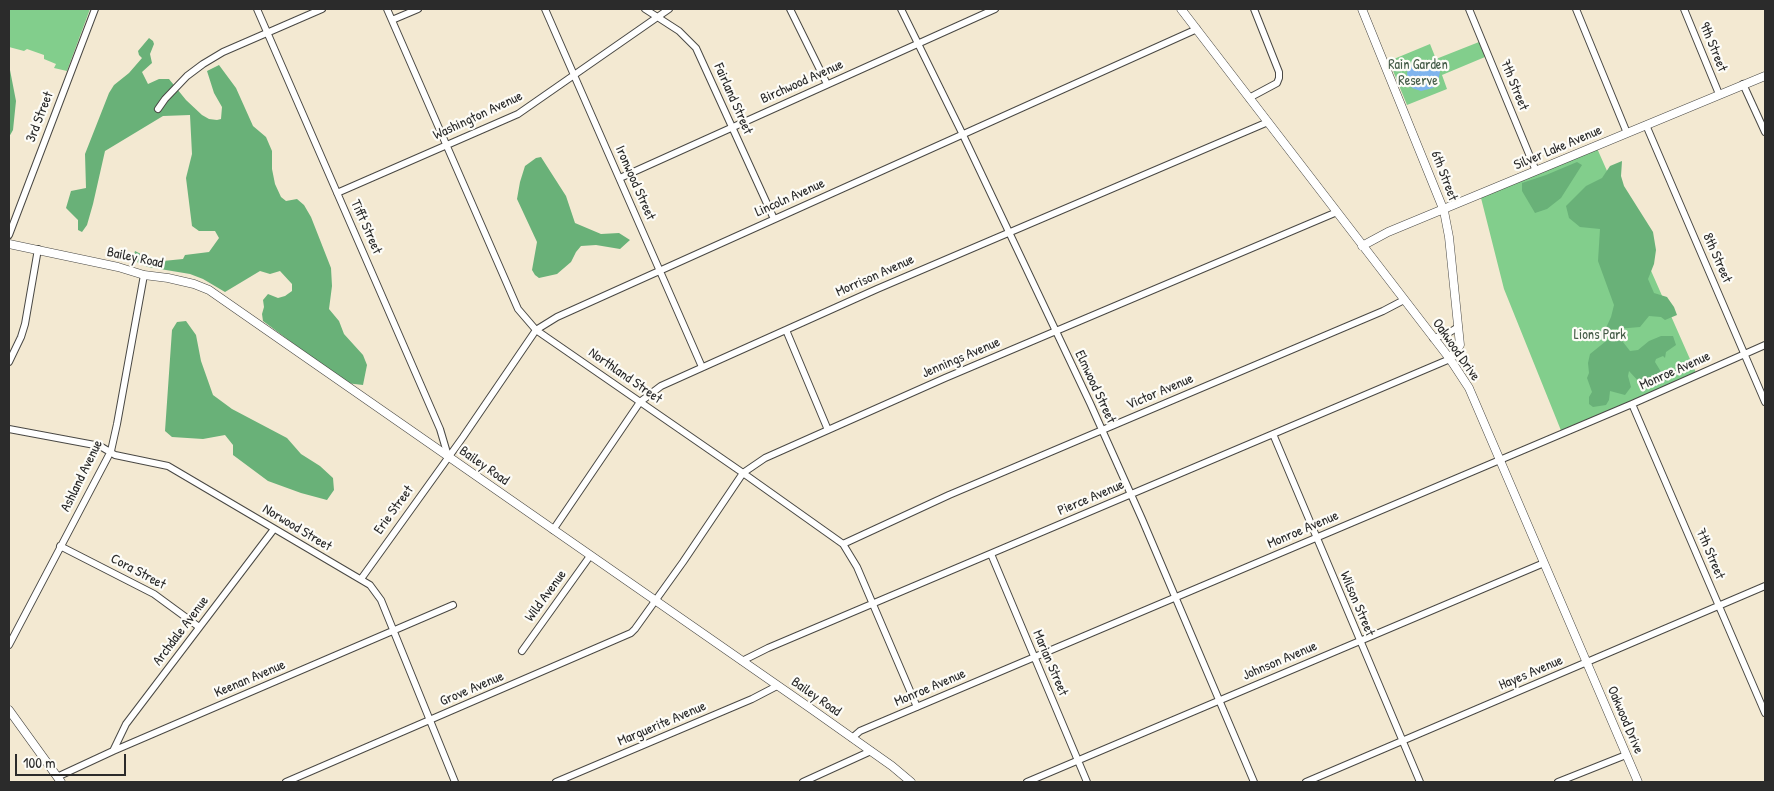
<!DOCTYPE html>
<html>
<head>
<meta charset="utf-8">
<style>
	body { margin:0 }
	#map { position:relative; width:1774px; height:791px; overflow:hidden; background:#f3e9d2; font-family:"Patrick Hand",sans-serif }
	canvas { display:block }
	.frame { position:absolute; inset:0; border:10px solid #2b2b2b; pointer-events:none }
	.scale { position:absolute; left:15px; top:754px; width:111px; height:22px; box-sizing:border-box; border:2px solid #2b2b2b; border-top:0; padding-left:6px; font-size:15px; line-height:18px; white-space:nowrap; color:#2b2b2b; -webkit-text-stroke:4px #fdfcf7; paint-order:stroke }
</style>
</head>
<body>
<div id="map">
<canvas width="1774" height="791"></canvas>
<div class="frame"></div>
<div class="scale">100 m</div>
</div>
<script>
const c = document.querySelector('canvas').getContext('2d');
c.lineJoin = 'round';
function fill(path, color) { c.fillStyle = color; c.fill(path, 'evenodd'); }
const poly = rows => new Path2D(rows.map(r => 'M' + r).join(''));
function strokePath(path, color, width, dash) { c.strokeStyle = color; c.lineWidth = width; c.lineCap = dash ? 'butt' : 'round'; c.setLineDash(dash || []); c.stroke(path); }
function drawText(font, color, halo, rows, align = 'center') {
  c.font = font + ' "Patrick Hand",sans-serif'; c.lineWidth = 4.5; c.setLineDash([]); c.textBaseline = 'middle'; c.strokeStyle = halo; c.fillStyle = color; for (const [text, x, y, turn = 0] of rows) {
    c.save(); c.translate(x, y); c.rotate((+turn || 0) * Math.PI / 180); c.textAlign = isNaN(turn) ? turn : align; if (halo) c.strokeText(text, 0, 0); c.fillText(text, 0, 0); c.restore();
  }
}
fill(poly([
	[9,9,90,9,67,71,54,68,56,64,44,59,44,55,27,49,24,51,9,47],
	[1479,42,1485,57,1442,75,1447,89,1407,105,1389,61,1430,44,1436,59],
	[1596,146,1697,375,1562,433,1504,289,1480,194]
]), '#82ce8c');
fill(poly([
	[149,38,153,41,154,44,150,54,152,63,142,72,148,84,159,79,169,79,186,100,202,115,209,119,217,120,221,119,222,107,214,93,207,71,219,65,236,88,253,126,266,137,272,151,272,169,275,184,281,197,286,201,297,199,304,205,311,217,331,268,332,286,329,309,339,321,344,334,363,355,367,365,363,385,346,383,263,321,262,314,264,307,263,300,268,294,278,298,285,296,292,291,292,284,280,271,270,274,260,271,225,292,203,279,190,274,148,267,138,263,134,255,135,251,149,258,163,261,183,259,185,255,209,252,219,238,215,231,199,231,192,226,186,178,192,154,190,115,163,116,105,151,93,204,87,225,82,232,78,230,78,220,66,208,71,191,86,188,85,154,109,93,114,85,129,73,142,58,139,55,138,51],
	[9,51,10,70,16,101,13,130,9,137],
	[541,157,566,196,575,223,601,234,619,233,630,240,620,249,596,245,581,246,576,252,571,262,557,274,539,278,535,275,532,270,537,242,517,199,520,182,525,166,536,158],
	[1622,161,1621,176,1624,186,1653,232,1656,250,1654,264,1648,279,1654,293,1667,297,1674,307,1677,315,1665,320,1661,317,1649,316,1640,327,1605,330,1611,317,1614,305,1598,261,1600,229,1580,227,1569,218,1566,206,1586,186,1602,178,1610,166],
	[1577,162,1582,165,1561,198,1547,209,1535,213,1522,191,1522,183,1546,175],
	[186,321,196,335,201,361,213,395,232,409,287,438,301,454,320,466,333,478,334,490,327,500,301,493,268,481,233,455,233,445,225,435,203,439,172,437,165,431,172,330,177,322],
	[1616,333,1630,351,1638,350,1649,341,1661,336,1673,336,1676,345,1666,352,1665,358,1663,356,1656,359,1655,362,1666,380,1660,383,1648,387,1640,383,1629,371,1628,376,1631,387,1625,395,1610,391,1609,400,1606,405,1593,407,1589,404,1589,397,1592,392,1587,378,1589,373,1588,363,1590,354]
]), '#69b178');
fill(poly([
	[1416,62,1440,69,1440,72,1438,81,1433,88,1421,91,1412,88,1407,74,1408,68]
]), '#7fb4ed');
const minor = poly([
	[257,9,440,429,448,456],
	[387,9,518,309,536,330,743,473,843,544,857,567,917,707],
	[545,9,702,367],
	[645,9,679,31,696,48,774,219],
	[790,9,827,84],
	[901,9,963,135,1090,403,1142,519,1254,782],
	[1469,9,1536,171],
	[1576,9,1627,133],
	[1684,9,1719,94],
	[392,20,418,9],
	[1743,84,1765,132],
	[1249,98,1277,83,1279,78,1279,72,1254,9],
	[158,109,165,99,187,76,203,64,223,52,322,9],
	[1646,125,1765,402],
	[620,178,995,9],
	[337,193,518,114,669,9],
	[9,235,95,9],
	[786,330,828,430],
	[1433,338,1447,334,1458,327],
	[9,362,21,337,25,324,38,249],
	[1632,404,1765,713],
	[9,429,100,446,115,455,168,466,370,585,381,600,455,782],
	[1273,434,1420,782],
	[553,530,640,402,661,386,877,289,1268,122],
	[843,544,949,495,1383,311,1404,300],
	[60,546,154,594,199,627],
	[991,554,1087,782],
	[361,579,463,437,536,330,557,317,1197,29],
	[9,645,111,451,117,424,144,275],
	[522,651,590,556],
	[742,661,768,648,1450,359],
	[852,738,860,731,1632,404,1765,345],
	[113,751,126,724,274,529],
	[57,777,113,751,453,605],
	[286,782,631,633,635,629,683,562,743,473,765,458,945,378,1337,212],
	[556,782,752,699,777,686],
	[803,782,871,751],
	[1027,782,1544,563],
	[1306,782,1765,586],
	[1558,782,1626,755]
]);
const tertiary = poly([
	[1181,9,1450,359,1469,388,1638,782],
	[1362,9,1444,211,1449,237,1460,345,1450,359],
	[9,244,118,267,144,275,168,278,194,284,209,290,810,708,892,766,911,782],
	[1362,246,1388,232,1765,76],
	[9,710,61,782]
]);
strokePath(minor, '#494844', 8);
strokePath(tertiary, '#494844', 9);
strokePath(minor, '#fff', 6);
strokePath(tertiary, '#fff', 8);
drawText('14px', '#2b2b2b', '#fdfcf7', [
	["9th Street",1713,47,68],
	["Birchwood Avenue",802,82,-24],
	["7th Street",1514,85,68],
	["Fairland Street",733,99,66],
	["Washington Avenue",478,116,-25],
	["3rd Street",40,117,-69],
	["Silver Lake Avenue",1558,148,-23],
	["6th Street",1444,176,69],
	["Ironwood Street",635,183,66],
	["Lincoln Avenue",790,198,-24],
	["Tifft Street",366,227,66],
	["Bailey Road",135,258,12],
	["8th Street",1717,258,66],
	["Morrison Avenue",875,276,-24],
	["Oakwood Drive",1456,350,55],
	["Jennings Avenue",961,358,-23],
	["Monroe Avenue",1675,371,-24],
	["Northland Street",625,376,35],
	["Elmwood Street",1095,387,65],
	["Victor Avenue",1160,392,-23],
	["Bailey Road",484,466,35],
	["Ashland Avenue",82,476,-64],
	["Pierce Avenue",1091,498,-23],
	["Erie Street",394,510,-54],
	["Norwood Street",297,528,31],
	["Monroe Avenue",1303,530,-23],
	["7th Street",1710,554,67],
	["Cora Street",138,572,28],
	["Wild Avenue",546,596,-54],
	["Wilson Street",1357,604,67],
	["Archdale Avenue",181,631,-53],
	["Johnson Avenue",1280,661,-23],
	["Marian Street",1050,663,67],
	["Hayes Avenue",1531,673,-23],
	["Keenan Avenue",250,679,-23],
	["Monroe Avenue",930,688,-23],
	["Grove Avenue",472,689,-23],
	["Bailey Road",816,697,35],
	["Oakwood Drive",1625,720,67],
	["Marguerite Avenue",662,724,-23]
]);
drawText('14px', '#455c48', '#fdfcf7', [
	["Rain Garden",1418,65],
	["Reserve",1418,81],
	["Lions Park",1600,335]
]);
</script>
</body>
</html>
